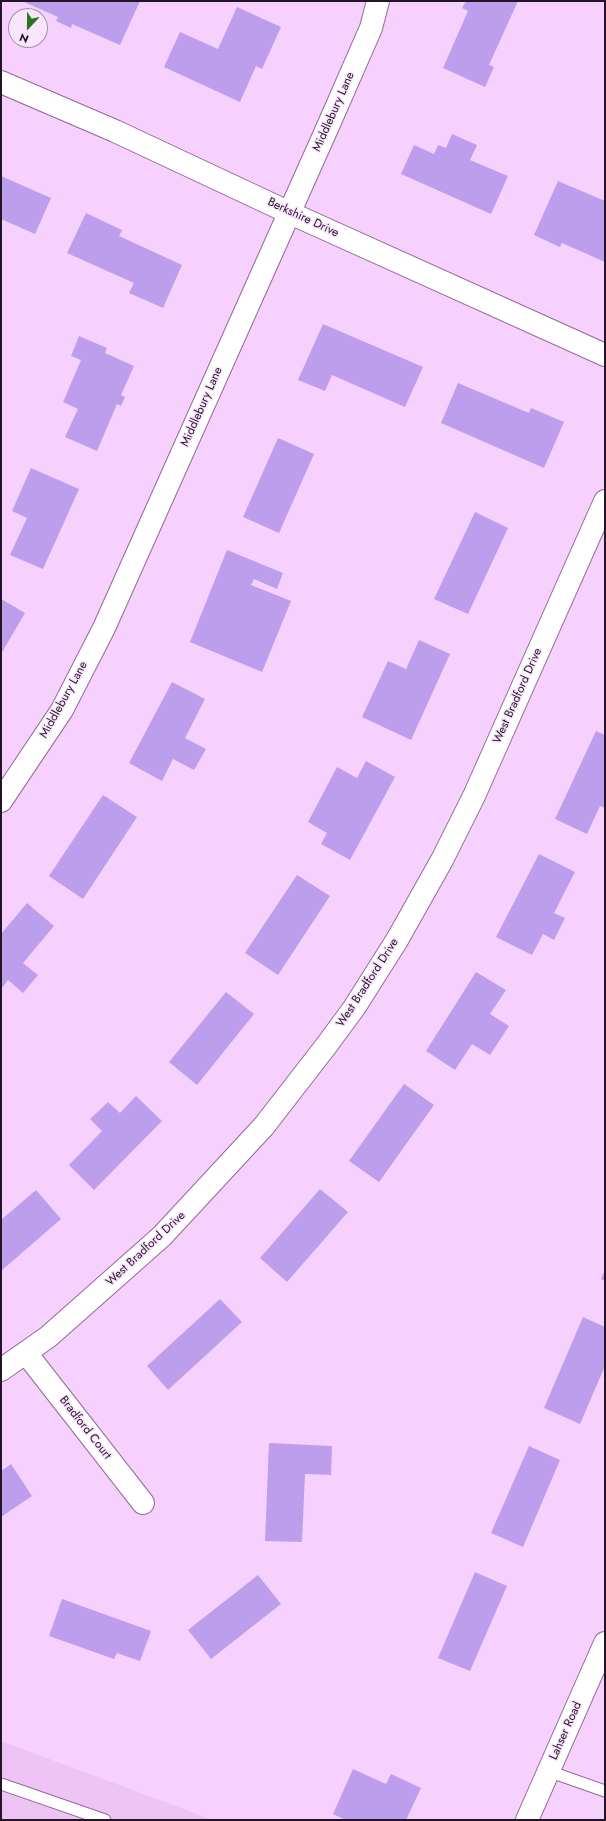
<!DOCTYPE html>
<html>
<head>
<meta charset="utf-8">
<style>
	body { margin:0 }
	#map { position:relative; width:606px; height:1821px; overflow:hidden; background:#f7d1fd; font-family:Jost,sans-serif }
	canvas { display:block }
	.frame { position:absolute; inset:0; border:2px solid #251428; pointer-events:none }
	.north { position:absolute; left:8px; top:8px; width:40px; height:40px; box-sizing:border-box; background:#f9e6fc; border:1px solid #a492a7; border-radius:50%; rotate:202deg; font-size:11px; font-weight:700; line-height:16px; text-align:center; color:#251428 }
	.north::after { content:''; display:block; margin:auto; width:14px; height:18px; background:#26761e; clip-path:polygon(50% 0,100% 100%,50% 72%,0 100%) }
</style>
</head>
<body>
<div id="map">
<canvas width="606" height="1821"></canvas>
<div class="frame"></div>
<div class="north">N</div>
</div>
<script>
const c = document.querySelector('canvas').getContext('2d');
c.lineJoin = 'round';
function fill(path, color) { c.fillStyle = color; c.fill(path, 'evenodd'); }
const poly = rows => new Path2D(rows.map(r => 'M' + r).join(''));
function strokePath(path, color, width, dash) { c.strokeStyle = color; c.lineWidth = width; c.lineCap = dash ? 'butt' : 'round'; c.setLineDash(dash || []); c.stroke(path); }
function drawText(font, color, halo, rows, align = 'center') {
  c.font = font + ' Jost,sans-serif'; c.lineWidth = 3; c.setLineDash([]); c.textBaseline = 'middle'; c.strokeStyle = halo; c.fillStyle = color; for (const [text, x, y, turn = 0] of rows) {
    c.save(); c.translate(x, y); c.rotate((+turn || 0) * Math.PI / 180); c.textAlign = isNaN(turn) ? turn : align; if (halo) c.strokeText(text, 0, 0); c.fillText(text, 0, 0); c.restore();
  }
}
fill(poly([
	[1,1741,213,1820,1,1820]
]), '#eec4f5');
fill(poly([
	[22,1,140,1,120,45,72,24,71,28,56,21,58,17],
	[466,1,518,1,489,65,494,67,485,87,443,68,468,11,462,8],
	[237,7,281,27,262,69,256,66,240,102,164,67,180,32,218,49],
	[452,134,477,145,470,160,508,176,491,214,401,174,414,145,434,154,438,145,446,148],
	[1,176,51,198,35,234,1,219],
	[558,181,605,201,605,262,562,243,560,247,534,235],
	[86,213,122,230,119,236,182,265,163,308,129,293,134,283,67,253],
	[323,324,423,367,405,407,332,375,325,391,298,380],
	[79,336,107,348,105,353,134,366,121,395,125,397,121,406,117,404,97,451,65,437,78,409,63,402,81,360,71,356],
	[458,383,529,413,531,408,564,422,544,468,441,423],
	[278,438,314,454,279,533,243,517],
	[31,468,79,489,43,569,10,555,27,518,12,511],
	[475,512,508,528,468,614,434,599],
	[227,550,283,573,277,589,254,579,251,585,291,601,262,672,190,642],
	[1,599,25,613,1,654],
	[419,640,450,654,411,740,362,717,388,661,406,669],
	[172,682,205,699,185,738,206,749,194,770,173,759,162,781,129,763],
	[596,731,605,735,605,808,600,806,587,834,555,819],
	[366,761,395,777,350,860,321,844,327,833,308,822,337,767,357,778],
	[103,795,137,817,83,899,49,876],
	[539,854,575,872,554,913,565,918,554,940,543,934,532,955,496,937],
	[297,875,330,896,278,975,245,953],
	[27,903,54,926,23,963,38,975,23,993,8,980,1,989,1,934],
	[476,972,506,990,490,1014,509,1026,490,1055,472,1044,455,1070,426,1051],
	[226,992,254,1014,197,1085,169,1062],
	[404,1084,434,1105,379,1182,349,1161],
	[136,1096,162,1121,94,1190,69,1165,102,1131,90,1119,108,1102,120,1113],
	[320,1189,348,1212,287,1282,260,1258],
	[36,1190,61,1219,1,1271,1,1220],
	[605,1270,605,1281,601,1279],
	[220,1299,242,1322,168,1390,147,1366],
	[583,1317,605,1327,605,1366,580,1424,544,1408],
	[269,1443,332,1446,331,1475,305,1474,302,1542,265,1541],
	[529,1446,560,1460,523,1547,491,1533],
	[11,1464,32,1496,1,1517,1,1471],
	[475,1572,507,1586,470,1671,438,1658],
	[258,1575,281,1604,211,1659,188,1630],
	[62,1599,151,1631,140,1661,117,1653,114,1659,49,1636],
	[353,1769,386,1784,391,1774,421,1788,406,1820,346,1820,333,1814]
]), '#bd9eed');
const service = poly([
	[548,1771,605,1791],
	[1,1784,105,1820]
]);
const minor = poly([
	[1,82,115,131,290,213,605,355],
	[1,801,62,710,104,628,329,124,371,28,378,1],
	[26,1353,143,1503],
	[1,1370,48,1337,162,1236,264,1126,326,1046,354,1008,397,940,442,860,474,796,605,501]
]);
const tertiary = poly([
	[527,1820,605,1643]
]);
strokePath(service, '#94689b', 13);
strokePath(minor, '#94689b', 24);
strokePath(tertiary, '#94689b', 24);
strokePath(service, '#fff', 11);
strokePath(minor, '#fff', 22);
strokePath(tertiary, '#fff', 22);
drawText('12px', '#251428', '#f9e6fc', [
	["Middlebury Lane",334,112,-66],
	["Berkshire Drive",303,218,25],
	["Middlebury Lane",202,407,-66],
	["West Bradford Drive",518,696,-66],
	["Middlebury Lane",64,700,-61],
	["West Bradford Drive",368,983,-57],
	["West Bradford Drive",146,1249,-43],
	["Bradford Court",85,1428,52],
	["Lahser Road",566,1731,-66]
]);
</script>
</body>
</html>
